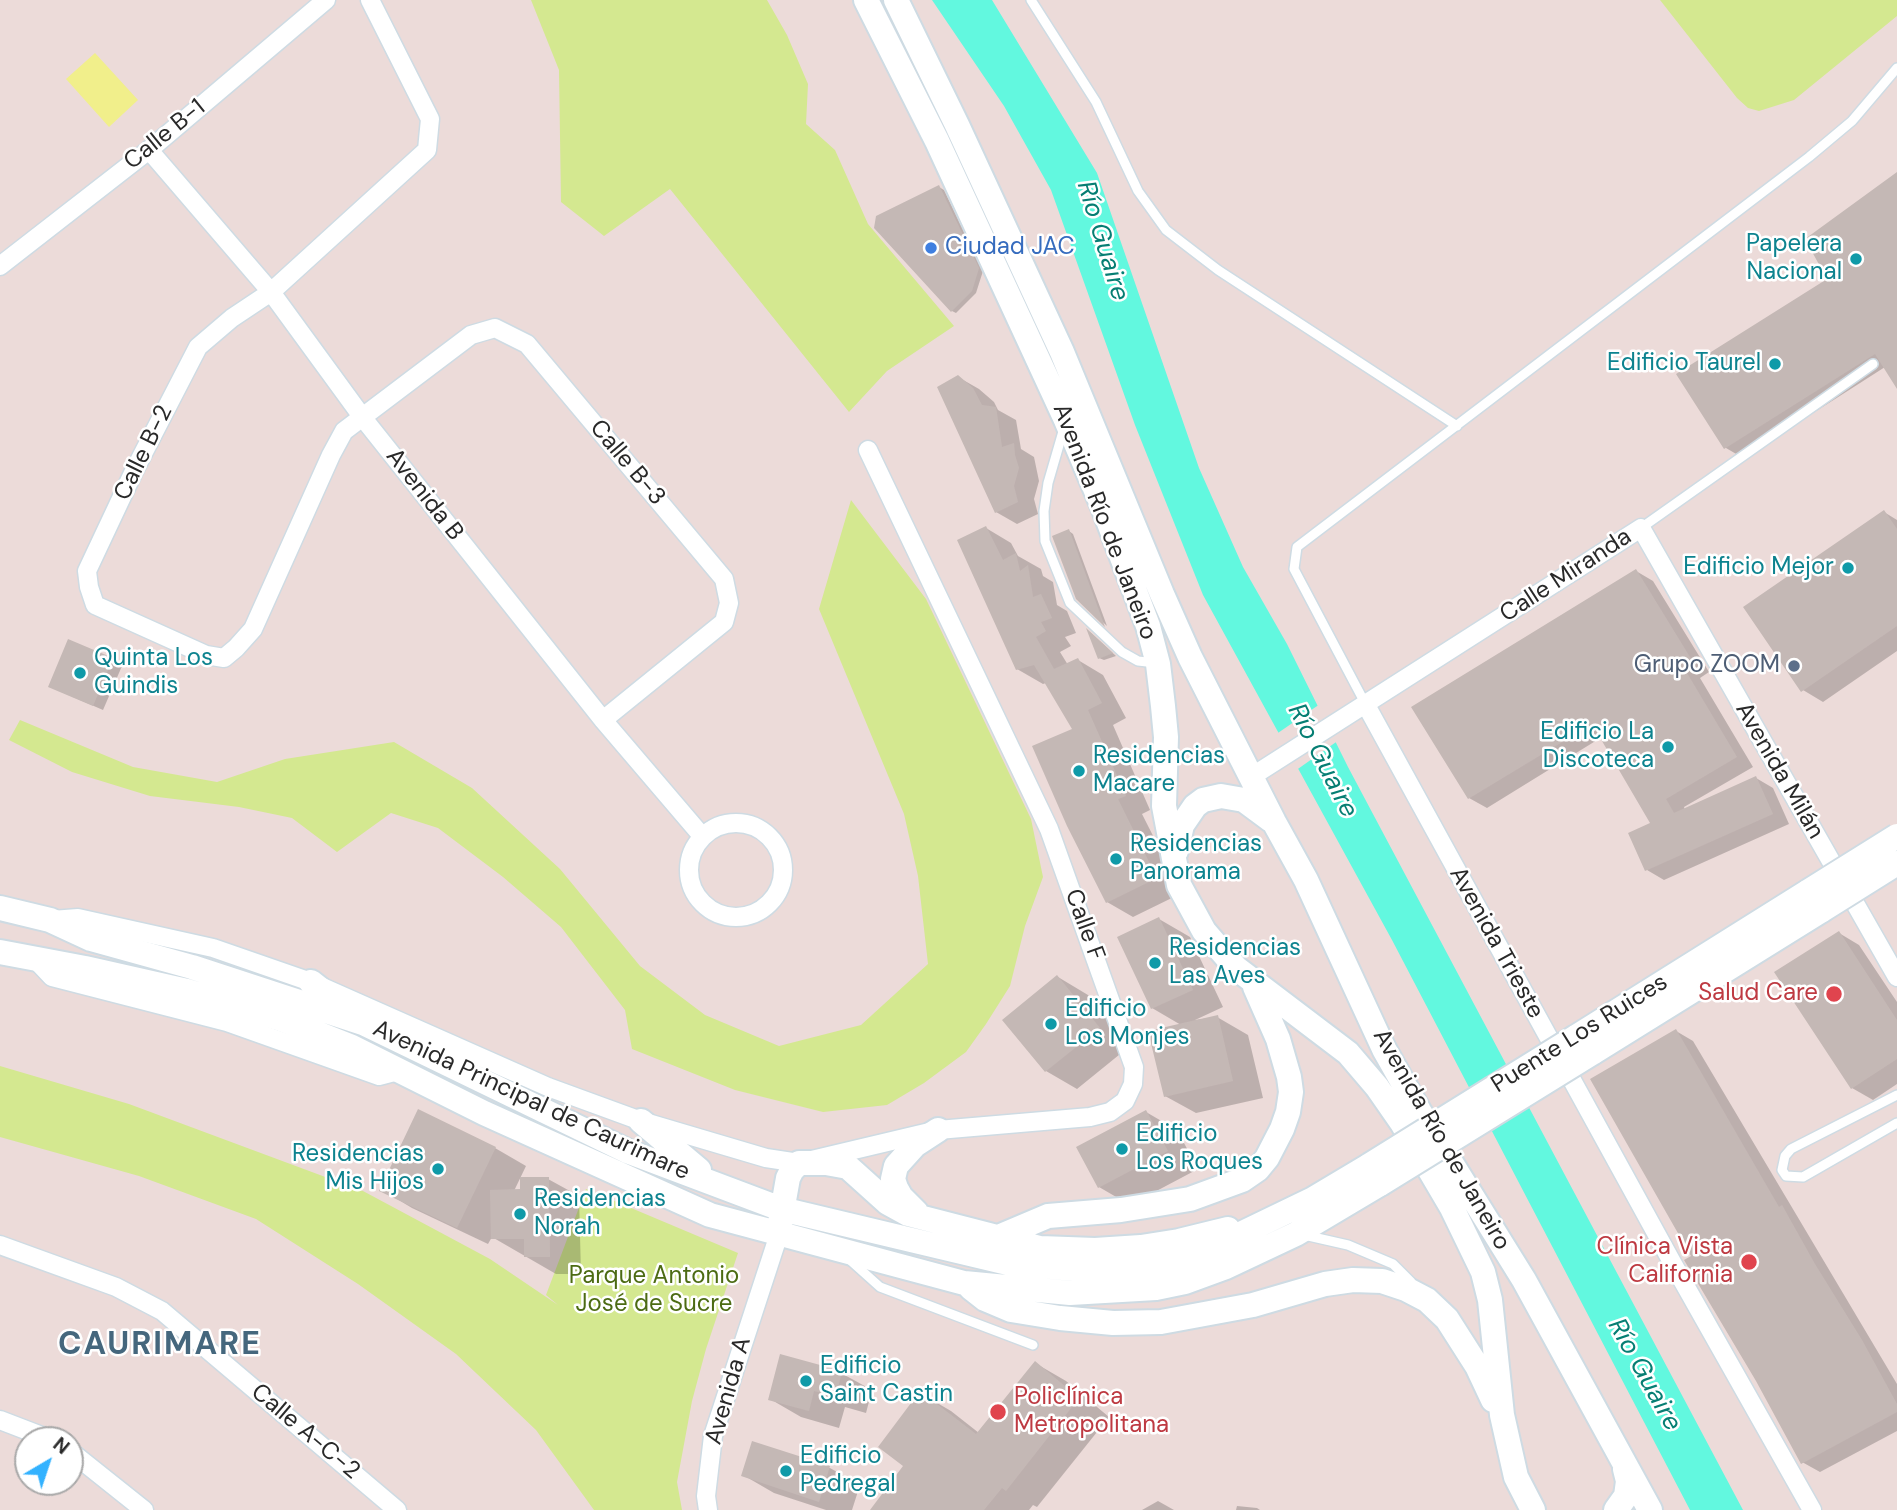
<!DOCTYPE html>
<html>
<head>
<meta charset="utf-8">
<style>
	body { margin:0 }
	#map { position:relative; width:1897px; height:1510px; overflow:hidden; background:#ecdbd9; font-family:"DM Sans",sans-serif }
	canvas { display:block }
	.north { position:absolute; left:14px; top:1426px; width:70px; height:70px; box-sizing:border-box; background:#fff; border:2px solid #a9a9a9; border-radius:50%; rotate:39deg; font-size:19px; font-weight:700; line-height:28px; text-align:center; color:#292929 }
	.north::after { content:''; display:block; margin:auto; width:24px; height:32px; background:#33b2ff; clip-path:polygon(50% 0,100% 100%,50% 72%,0 100%) }
</style>
</head>
<body>
<div id="map">
<canvas width="1897" height="1510"></canvas>
<div class="north">N</div>
</div>
<script>
const c = document.querySelector('canvas').getContext('2d');
c.lineJoin = 'round';
function fill(path, color) { c.fillStyle = color; c.fill(path, 'evenodd'); }
const poly = rows => new Path2D(rows.map(r => 'M' + r).join(''));
function strokePath(path, color, width, dash) { c.strokeStyle = color; c.lineWidth = width; c.lineCap = dash ? 'butt' : 'round'; c.setLineDash(dash || []); c.stroke(path); }
function drawText(font, color, halo, rows, align = 'center') {
  c.font = font + ' "DM Sans",sans-serif'; c.lineWidth = 5; c.setLineDash([]); c.textBaseline = 'middle'; c.strokeStyle = halo; c.fillStyle = color; for (const [text, x, y, turn = 0] of rows) {
    c.save(); c.translate(x, y); c.rotate((+turn || 0) * Math.PI / 180); c.textAlign = isNaN(turn) ? turn : align; if (halo) c.strokeText(text, 0, 0); c.fillText(text, 0, 0); c.restore();
  }
}
fill(poly([
	[531,0,767,0,787,35,808,84,806,124,835,150,868,224,954,326,887,371,849,412,670,189,604,236,561,202,559,70],
	[1660,0,1897,0,1897,16,1794,100,1759,111,1748,108,1737,98],
	[851,500,926,599,1031,819,1043,877,1025,926,1010,986,986,1024,966,1052,924,1083,887,1105,823,1112,735,1090,632,1049,625,1010,561,927,503,877,438,828,391,813,337,852,292,818,239,807,150,796,72,772,9,740,20,720,133,767,217,782,285,759,394,742,472,788,560,869,640,966,705,1015,779,1046,861,1025,928,964,918,876,904,814,819,609],
	[0,1066,129,1104,363,1191,490,1259,558,1305,546,1295,586,1189,738,1253,706,1349,692,1401,677,1482,682,1510,594,1510,536,1430,456,1354,358,1284,256,1219,139,1176,0,1137]
]), '#d4e890');
fill(poly([
	[95,53,138,100,109,127,66,79]
]), '#f1ef8b');
fill(poly([
	[932,0,992,0,1097,173,1199,468,1243,567,1287,644,1348,767,1743,1510,1690,1510,1392,940,1203,595,1135,425,1051,190,1004,106]
]), '#62f8df');
fill(poly([
	[1320,704,1339,740,1295,771,1275,735]
]), '#ecdbd9');
fill(poly([
	[1897,174,1897,381,1885,367,1743,458,1726,448,1679,375,1829,279],
	[939,187,944,190,983,271,976,293,956,313,952,311],
	[958,377,979,389,994,402,998,410,1016,420,1021,449,1034,457,1039,481,1034,499,1038,514,1017,524,996,512],
	[1884,512,1897,520,1897,651,1823,702,1803,690],
	[986,528,1011,543,1018,556,1041,569,1043,576,1053,582,1057,605,1067,611,1076,633,1065,637,1071,646,1060,652,1068,665,1078,660,1103,675,1126,718,1113,725,1150,810,1142,814,1182,893,1133,917,1107,902,1074,730,1046,683,1043,684,1017,669],
	[1069,531,1073,534,1107,626,1077,598],
	[1636,571,1653,581,1709,672,1700,678,1753,767,1684,807,1685,810,1756,778,1773,788,1789,824,1664,880,1647,870,1653,824,1602,737,1487,808,1469,798],
	[1090,632,1116,656,1104,660,1099,658],
	[69,642,122,666,103,710,50,687],
	[1159,919,1190,937,1223,1007,1195,1020,1217,1017,1248,1035,1263,1098,1196,1113,1165,1096,1181,1025,1152,1008],
	[1839,933,1859,945,1897,1002,1897,1084,1873,1100,1852,1088],
	[1058,977,1088,995,1130,1046,1077,1089,1046,1071,1005,1020],
	[1676,1031,1693,1041,1897,1384,1897,1431,1820,1472,1802,1462,1693,1257],
	[1146,1112,1177,1130,1198,1169,1130,1205,1099,1187],
	[495,1148,526,1166,514,1191,522,1191,548,1179,579,1196,581,1274,556,1274,492,1237,488,1244,412,1208,382,1190],
	[1035,1363,1066,1381,1109,1417,1037,1507,1033,1505,1029,1510,872,1510,906,1466,920,1393,951,1411,979,1433],
	[841,1373,872,1390,866,1413,845,1407,839,1428,801,1417,770,1399],
	[753,1443,830,1468,860,1485,852,1510,826,1510,774,1493,743,1475],
	[1158,1501,1174,1510,1142,1510],
	[1237,1506,1257,1508,1260,1510,1236,1510]
]), '#0003');
fill(poly([
	[1897,172,1897,389,1875,354,1724,449,1676,374,1827,279,1805,239],
	[939,185,979,268,972,291,951,312,874,228,876,216],
	[958,375,973,388,982,405,996,407,1002,447,1014,443,1015,455,1019,468,1014,486,1018,502,995,513,937,387],
	[1884,510,1897,529,1897,626,1801,692,1743,607],
	[986,526,1003,560,1016,553,1020,571,1028,565,1033,597,1041,594,1052,618,1041,622,1046,631,1036,637,1054,669,1078,658,1102,703,1088,710,1126,796,1118,799,1157,878,1106,903,1067,826,1032,746,1072,729,1034,665,1016,670,957,540],
	[1069,529,1105,627,1076,599,1052,536],
	[1636,569,1693,662,1684,668,1737,757,1666,799,1674,813,1756,776,1773,814,1645,871,1628,833,1650,823,1592,724,1468,799,1411,707],
	[1086,628,1113,653,1098,659],
	[68,639,113,658,93,706,48,687],
	[1159,917,1193,990,1151,1009,1117,937],
	[1839,931,1897,1020,1897,1059,1851,1089,1774,972],
	[1057,975,1100,1028,1045,1072,1002,1020],
	[1218,1015,1233,1081,1164,1097,1148,1031],
	[1676,1029,1779,1207,1782,1205,1815,1264,1862,1340,1897,1404,1897,1412,1801,1464,1756,1381,1684,1260,1691,1256,1590,1079],
	[418,1109,496,1147,457,1228,379,1191],
	[1146,1110,1168,1151,1098,1188,1076,1147],
	[520,1177,549,1177,550,1257,524,1257,524,1239,491,1239,490,1190,520,1189],
	[780,1354,842,1371,836,1396,814,1391,809,1411,768,1400],
	[1035,1361,1079,1398,1006,1491,1002,1488,984,1510,870,1510,903,1466,878,1447,920,1391,976,1434],
	[752,1441,830,1466,819,1502,741,1476]
]), '#c4b8b5');
const lane = poly([
	[1031,0,1096,102,1138,191,1166,230,1218,270,1457,426],
	[1064,428,1048,483,1044,511,1045,541,1070,603,1122,652,1138,661,1156,663],
	[1641,528,1873,364],
	[1366,705,1294,569,1297,547,1809,157,1852,121,1897,68],
	[1897,1095,1791,1149,1785,1156,1782,1170,1786,1176,1803,1177,1897,1123],
	[1304,1235,1348,1245,1393,1264,1411,1282],
	[851,1261,880,1287,1033,1345]
]);
const street = poly([
	[370,0,430,119,427,150,271,292,232,318,198,347,134,471,87,571,89,587,95,605,206,655,224,658,236,648,253,629,331,455,344,431,471,335,495,328,527,344,724,579,729,603,724,622,603,720],
	[149,150,271,292,363,418,603,720,702,836],
	[0,266,149,150,326,0],
	[1366,705,1673,1264,1812,1510],
	[1251,777,1641,528,1897,977],
	'689 870a47 47 0 1 1 94 0a47 47 0 1 1-94 0Z',
	[52,920,78,918,213,948,311,982,548,1087,641,1121,766,1158,799,1163,938,1130,1090,1117,1110,1112,1125,1101,1133,1084,1134,1067,1049,829,868,450],
	[35,959,52,977,227,1022,379,1076,402,1070],
	[0,1245,116,1287,162,1311,397,1510],
	[0,1420,52,1440],
	[70,1451,144,1510],
	[708,1510,706,1496,713,1436,779,1234]
]);
const secondary = poly([
	[866,0,937,141,1066,420,1103,507,1148,626,1158,664,1163,706,1166,737,1164,806,1179,885,1204,931,1236,968,1348,1053,1377,1087,1402,1123,1452,1208,1483,1272,1490,1300,1502,1415,1516,1477,1533,1510],
	[896,0,957,125,1062,352,1162,594,1190,657,1274,822,1306,880,1384,1049,1419,1111,1524,1280,1650,1510],
	[1176,851,1182,825,1195,806,1203,800,1221,796,1244,800,1271,820],
	[0,908,50,920,91,939,192,967,363,1023,627,1151,781,1209,1008,1263,1095,1271,1152,1265,1199,1254,1313,1199,1370,1165],
	[0,952,85,968,187,991,281,1019,352,1047,484,1113,710,1215,964,1283,1070,1293,1156,1288,1185,1282,1226,1267,1296,1234,1380,1184],
	[311,982,349,1012],
	[1576,1037,1809,891],
	[1592,1053,1822,910],
	[641,1121,699,1170],
	[916,1212,901,1197,896,1188,893,1179,896,1166,915,1145,938,1130],
	[780,1223,788,1178,792,1170,799,1163,826,1163,848,1167,888,1203,908,1214,1040,1248,1095,1250,1141,1247,1179,1241,1228,1229],
	[996,1238,1048,1216,1121,1210,1190,1199,1242,1180,1258,1169,1267,1158,1282,1129,1288,1112,1291,1092,1289,1077,1278,1039,1255,987],
	[971,1288,985,1299,1011,1310,1060,1318,1113,1323,1161,1322,1253,1305,1325,1284,1353,1280,1382,1281,1406,1289,1427,1300,1447,1319,1477,1366,1493,1400],
	[1616,1510,1626,1496,1628,1481,1625,1469]
]);
strokePath(lane, '#cedbe3', 12);
strokePath(street, '#cedbe3', 21);
strokePath(secondary, '#cedbe3', 28);
strokePath(lane, '#fff', 9);
strokePath(street, '#fff', 18);
strokePath(secondary, '#fff', 24);
const secondaryBridge = poly([
	[1809,891,1897,836],
	[1822,910,1897,863],
	[1370,1165,1576,1037],
	[1380,1184,1592,1053]
]);
strokePath(secondaryBridge, '#cedbe3', 28, []);
strokePath(secondaryBridge, '#fff', 24);
for (const [x, y, r, color] of [
	[931,248,7,"#3f7fe0"],
	[1856,259,7,"#0f9aa8"],
	[1775,364,7,"#0f9aa8"],
	[1848,568,7,"#0f9aa8"],
	[1794,666,7,"#5c6f8a"],
	[80,673,7,"#0f9aa8"],
	[1668,747,7,"#0f9aa8"],
	[1079,771,7,"#0f9aa8"],
	[1116,859,7,"#0f9aa8"],
	[1155,963,7,"#0f9aa8"],
	[1834,994,9,"#e0444e"],
	[1051,1024,7,"#0f9aa8"],
	[1122,1149,7,"#0f9aa8"],
	[438,1169,7,"#0f9aa8"],
	[520,1214,7,"#0f9aa8"],
	[1749,1262,9,"#e0444e"],
	[806,1381,7,"#0f9aa8"],
	[998,1412,9,"#e0444e"],
	[786,1471,7,"#0f9aa8"]
]) { const dot = new Path2D(); dot.arc(x, y, r, 0, 2 * Math.PI); c.fillStyle = color; c.fill(dot); strokePath(dot, '#fff', 2.5); }
drawText('24px', '#292929', '#fff', [
	["Calle B-1",165,135,-39],
	["Calle B-2",144,453,-64],
	["Calle B-3",627,463,50],
	["Avenida B",424,495,52],
	["Avenida Río de Janeiro",1104,522,69],
	["Calle Miranda",1566,576,-33],
	["Avenida Milán",1779,771,60],
	["Calle F",1084,925,70],
	["Avenida Trieste",1496,943,61],
	["Puente Los Ruices",1580,1034,-32],
	["Avenida Principal de Caurimare",531,1101,25],
	["Avenida Río de Janeiro",1441,1140,60],
	["Avenida A",729,1391,-74],
	["Calle A-C-2",305,1432,40]
]);
drawText('24px', '#0d838f', '#fff', [
	["Papelera",1842,245,"right"],
	["Nacional",1842,273,"right"],
	["Edificio Taurel",1761,364,"right"],
	["Edificio Mejor",1834,568,"right"],
	["Quinta Los",94,659],
	["Guindis",94,687],
	["Edificio La",1654,733,"right"],
	["Discoteca",1654,761,"right"],
	["Residencias",1093,757],
	["Macare",1093,785],
	["Residencias",1130,845],
	["Panorama",1130,873],
	["Residencias",1169,949],
	["Las Aves",1169,977],
	["Edificio",1065,1010],
	["Los Monjes",1065,1038],
	["Edificio",1136,1135],
	["Los Roques",1136,1163],
	["Residencias",424,1155,"right"],
	["Mis Hijos",424,1183,"right"],
	["Residencias",534,1200],
	["Norah",534,1228],
	["Edificio",820,1367],
	["Saint Castin",820,1395],
	["Edificio",800,1457],
	["Pedregal",800,1485]
], 'left');
drawText('24px', '#366cbe', '#fff', [
	["Ciudad JAC",945,248]
], 'left');
drawText('24px', '#4e5e75', '#fff', [
	["Grupo ZOOM",1780,666]
], 'right');
drawText('24px', '#be3a42', '#fff', [
	["Salud Care",1818,994],
	["Clínica Vista",1733,1248],
	["California",1733,1276],
	["Policlínica",1014,1398,"left"],
	["Metropolitana",1014,1426,"left"]
], 'right');
drawText('24px', '#4c6b13', '#fff', [
	["Parque Antonio",654,1277],
	["José de Sucre",654,1305]
]);
drawText('italic 26px', '#067e73', '#fff', [
	["Río Guaire",1102,241,73],
	["Río Guaire",1322,761,63],
	["Río Guaire",1644,1375,61]
]);
c.letterSpacing = '2px';
drawText('bold 32px', '#45677d', '#fff', [
	["CAURIMARE",160,1346]
]);
c.letterSpacing = '0px';
</script>
</body>
</html>
